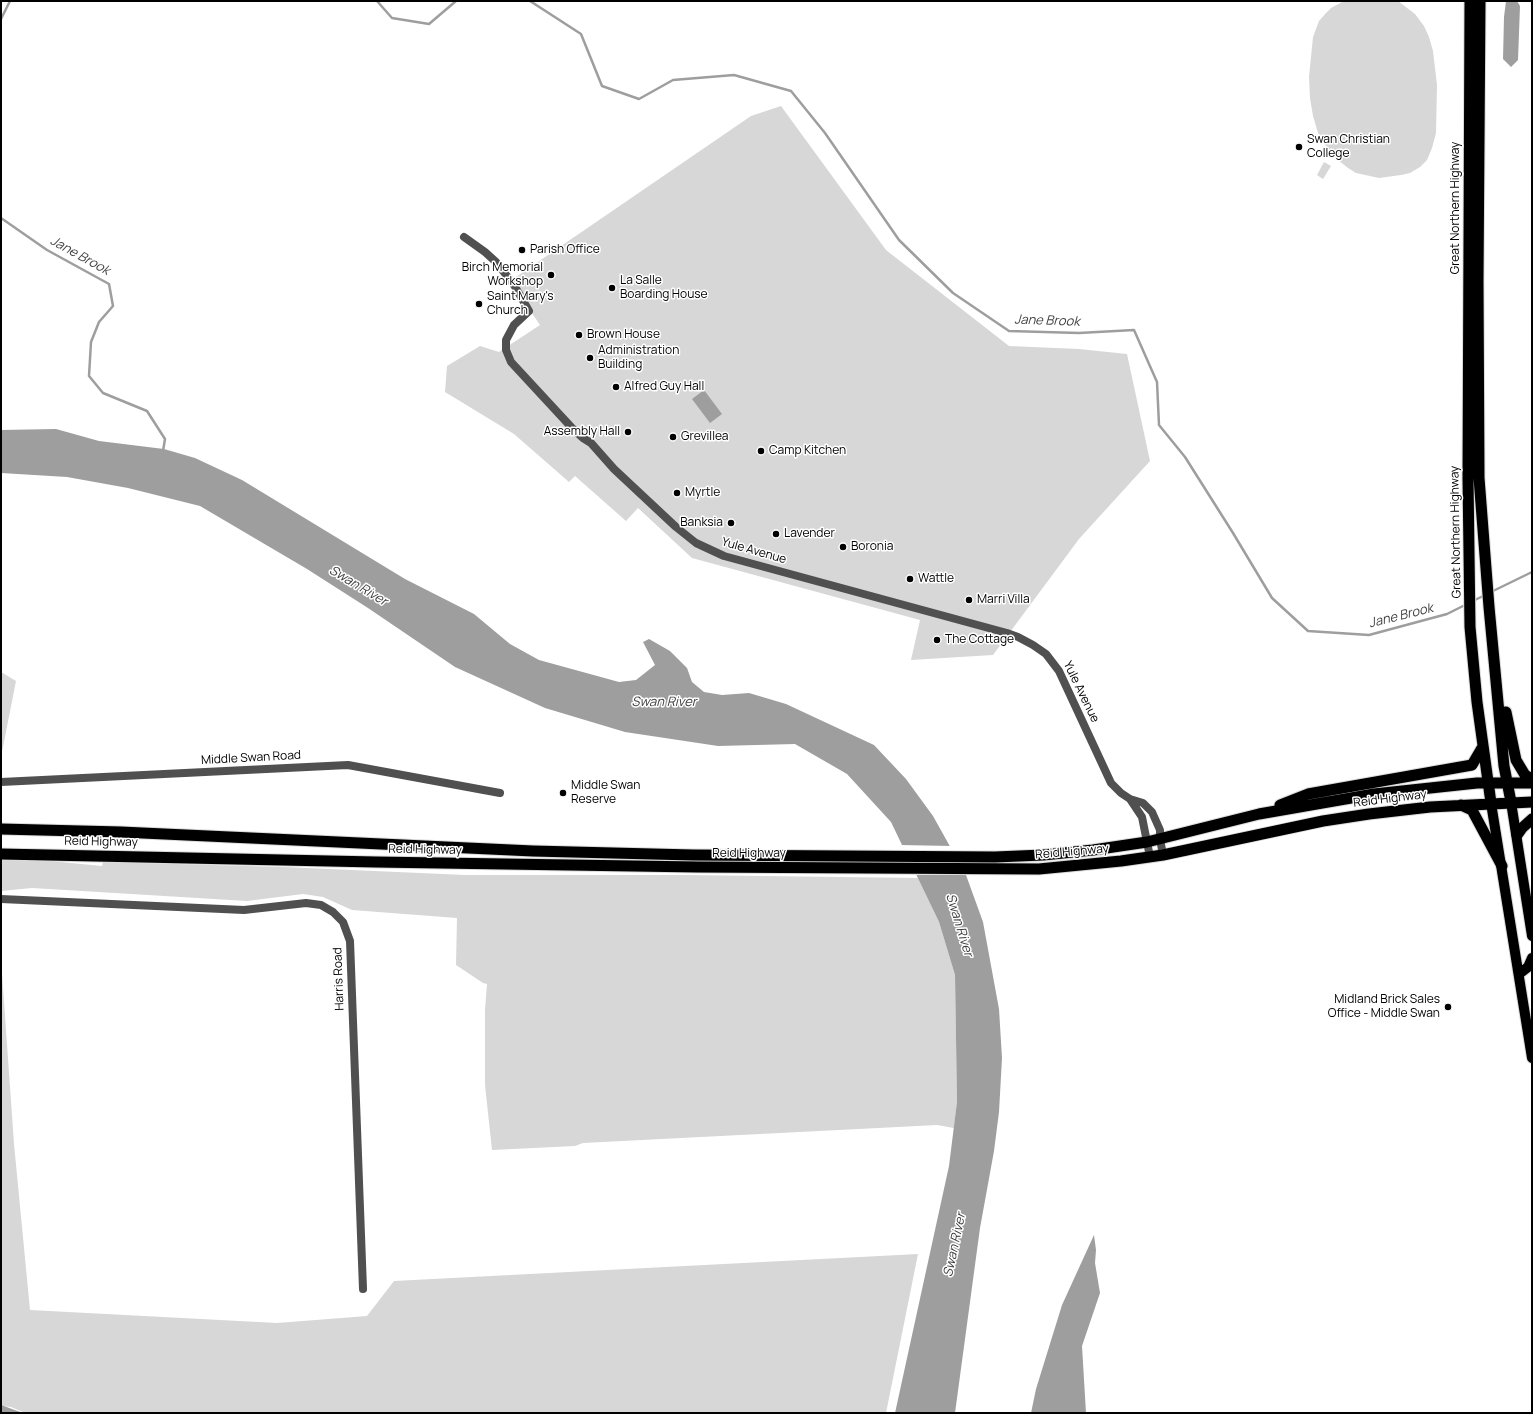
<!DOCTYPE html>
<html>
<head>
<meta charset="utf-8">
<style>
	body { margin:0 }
	#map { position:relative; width:1533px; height:1414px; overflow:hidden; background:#fff; font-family:Manrope,sans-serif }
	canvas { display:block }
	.frame { position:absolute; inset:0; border:2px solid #000; pointer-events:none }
</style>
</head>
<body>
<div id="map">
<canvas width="1533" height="1414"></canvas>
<div class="frame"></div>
</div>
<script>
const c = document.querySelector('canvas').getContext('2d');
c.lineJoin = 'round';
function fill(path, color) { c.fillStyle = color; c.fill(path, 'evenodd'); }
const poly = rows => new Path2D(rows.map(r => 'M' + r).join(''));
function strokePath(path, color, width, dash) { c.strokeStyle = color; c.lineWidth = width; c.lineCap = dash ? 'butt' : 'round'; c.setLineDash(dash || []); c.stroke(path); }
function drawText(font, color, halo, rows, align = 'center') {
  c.font = font + ' Manrope,sans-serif'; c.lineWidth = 3; c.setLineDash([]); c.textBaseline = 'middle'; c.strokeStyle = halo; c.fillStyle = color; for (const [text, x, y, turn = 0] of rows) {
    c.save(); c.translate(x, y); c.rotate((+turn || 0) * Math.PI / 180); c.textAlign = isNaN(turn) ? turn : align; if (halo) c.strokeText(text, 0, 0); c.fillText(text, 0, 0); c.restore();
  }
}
fill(poly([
	[1344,1,1398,1,1415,14,1424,26,1429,37,1433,51,1437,85,1436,133,1432,148,1427,160,1420,167,1410,173,1401,175,1379,178,1356,173,1348,168,1334,157,1323,142,1318,133,1313,116,1310,98,1309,77,1313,37,1319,21,1326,13,1331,8],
	[781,106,886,250,1009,346,1079,349,1127,354,1150,461,1079,539,993,655,911,660,920,620,692,558,638,508,626,521,575,476,569,482,514,434,445,392,447,366,480,346,499,352,540,325,510,281,751,116],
	[1324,162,1331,166,1323,179,1317,175],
	[1,672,16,681,1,757],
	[1,859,29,859,102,866,103,862,284,867,465,875,686,875,918,878,939,922,955,975,957,1102,954,1128,937,1125,583,1143,575,1146,492,1150,485,1085,485,1010,487,984,483,983,456,965,457,918,352,910,323,897,303,894,247,901,32,888,1,891],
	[1,959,14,1144,30,1310,277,1323,367,1316,394,1281,918,1254,886,1413,25,1413,11,1407,1,1406]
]), '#d7d7d7');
fill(poly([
	[1506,1,1517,1,1520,6,1518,60,1511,67,1503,59,1504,17],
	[704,390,722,414,710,423,692,399],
	[56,429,99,441,164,449,195,458,242,480,405,579,474,614,510,644,539,660,619,682,636,680,655,665,643,642,649,639,670,651,687,668,692,682,704,692,722,695,749,693,786,704,874,745,906,779,933,816,966,875,983,922,999,1009,1002,1058,999,1112,994,1151,980,1228,955,1413,895,1413,949,1166,957,1102,955,975,939,922,891,822,847,774,795,744,718,746,625,732,545,708,455,667,368,608,307,569,200,506,128,488,67,477,1,473,1,430],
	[1094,1235,1096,1250,1095,1263,1100,1293,1082,1346,1086,1413,1031,1413,1036,1389,1062,1305],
	[1,1405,23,1413,1,1413]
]), '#9e9e9e');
fill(poly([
	[900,845,952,846,969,875,914,875]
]), '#fff');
strokePath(poly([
	[377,1,392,18,429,24,456,1],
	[530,1,581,34,602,86,639,99,673,80,734,75,791,91,825,133,899,240,953,293,1009,331,1079,333,1134,330,1157,382,1159,425,1185,457,1233,533,1272,598,1308,631,1369,635,1447,614,1467,604],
	[1,19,10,1],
	[1,218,47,250,109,284,113,306,99,322,91,342,89,376,103,393,147,411,165,439,163,451],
	[1491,592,1532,572],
	[1473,601,1485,595]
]), '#9e9e9e', 2.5);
const primary = poly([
	[1511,802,1532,936],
	[1491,803,1532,1058],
	[1519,974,1528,967,1532,958]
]);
const trunk = poly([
	[1470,1,1468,478,1470,627,1477,702,1491,803],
	[1480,1,1478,281,1479,478,1489,607,1504,766,1511,802],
	[1506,712,1516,760,1525,775,1532,779],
	[1280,805,1308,794,1472,765,1482,748],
	[1461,805,1472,810,1502,866],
	[1,829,121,832,533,851,693,855,995,857,1043,855,1093,850,1147,842,1259,814,1374,794,1477,783,1532,783],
	[1517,835,1522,828,1532,819],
	[1,854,376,862,698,867,1039,869,1121,861,1163,855,1323,821,1369,814,1430,807,1532,802]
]);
strokePath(primary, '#dbdbdb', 12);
strokePath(trunk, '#dbdbdb', 13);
strokePath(poly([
	[464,237,485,252,496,262,514,285,529,311,514,325,506,340,506,350,511,362,573,429,583,438,591,443,614,469,676,527,696,543,724,556,1007,633,1018,637,1033,645,1046,654,1059,671,1111,783,1121,793,1130,799,1143,803,1152,812,1160,830,1160,839,1163,855],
	[1,782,348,765,500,793],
	[1130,799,1142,817,1150,857],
	[1,899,244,910,306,903,321,905,333,912,343,922,350,941,363,1289]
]), '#505050', 8);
strokePath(primary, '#000', 10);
strokePath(trunk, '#000', 11);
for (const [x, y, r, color] of [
	[1299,147,4,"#000"],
	[522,250,4,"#000"],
	[551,275,4,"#000"],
	[612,288,4,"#000"],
	[479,304,4,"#000"],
	[579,335,4,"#000"],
	[590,358,4,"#000"],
	[616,387,4,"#000"],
	[628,432,4,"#000"],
	[673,437,4,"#000"],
	[761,451,4,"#000"],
	[677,493,4,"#000"],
	[731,523,4,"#000"],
	[776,534,4,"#000"],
	[843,547,4,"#000"],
	[910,579,4,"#000"],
	[969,600,4,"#000"],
	[937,640,4,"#000"],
	[563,793,4,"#000"],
	[1448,1007,4,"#000"]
]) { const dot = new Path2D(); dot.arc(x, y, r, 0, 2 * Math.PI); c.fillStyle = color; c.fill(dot); strokePath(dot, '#fff', 1.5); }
drawText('12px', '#000', '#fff', [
	["Swan Christian",1307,140],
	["College",1307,154],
	["Parish Office",530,250],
	["Birch Memorial",543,268,"right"],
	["Workshop",543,282,"right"],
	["La Salle",620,281],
	["Boarding House",620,295],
	["Saint Mary's",487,297],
	["Church",487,311],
	["Brown House",587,335],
	["Administration",598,351],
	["Building",598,365],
	["Alfred Guy Hall",624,387],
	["Assembly Hall",620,432,"right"],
	["Grevillea",681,437],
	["Camp Kitchen",769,451],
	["Myrtle",685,493],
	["Banksia",723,523,"right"],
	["Lavender",784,534],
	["Boronia",851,547],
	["Wattle",918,579],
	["Marri Villa",977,600],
	["The Cottage",945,640],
	["Middle Swan",571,786],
	["Reserve",571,800],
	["Midland Brick Sales",1440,1000,"right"],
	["Office - Middle Swan",1440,1014,"right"]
], 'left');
drawText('12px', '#000', '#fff', [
	["Great Northern Highway",1456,208,-90],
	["Great Northern Highway",1456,532,-91],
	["Yule Avenue",754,551,16],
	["Yule Avenue",1081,692,64],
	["Middle Swan Road",251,758,-3],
	["Reid Highway",1390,799,-7],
	["Reid Highway",101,842,1],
	["Reid Highway",425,850,1],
	["Reid Highway",1072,852,-5],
	["Reid Highway",749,854],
	["Harris Road",339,979,-92]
]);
drawText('italic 13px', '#3f3f3f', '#fff', [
	["Jane Brook",80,256,29],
	["Jane Brook",1047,321,2],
	["Swan River",358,586,31],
	["Jane Brook",1401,616,-14],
	["Swan River",664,702],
	["Swan River",959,925,73],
	["Swan River",955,1245,-78]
]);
</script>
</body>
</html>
